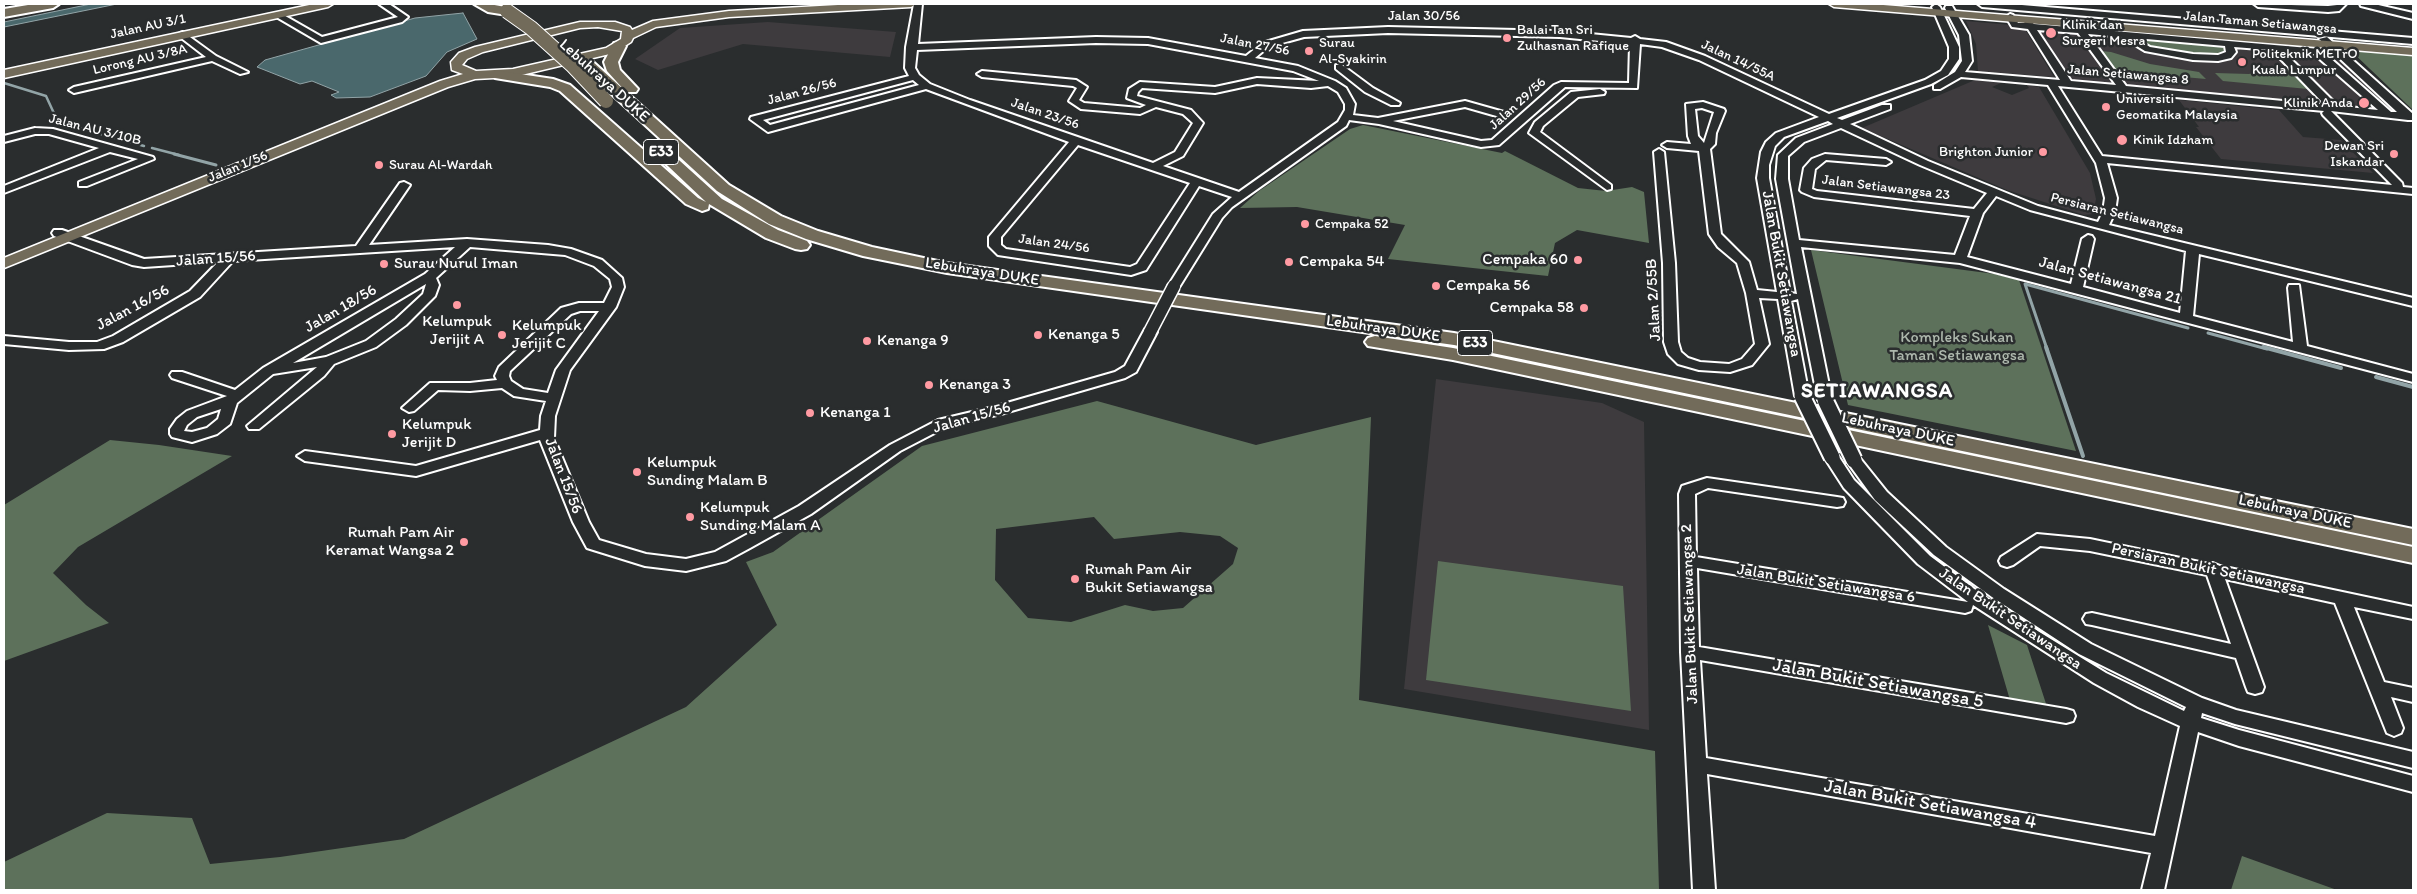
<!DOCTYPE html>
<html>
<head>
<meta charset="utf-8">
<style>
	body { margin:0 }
	#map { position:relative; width:2417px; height:894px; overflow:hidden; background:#2a2d2e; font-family:Itim,sans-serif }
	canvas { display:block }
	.frame { position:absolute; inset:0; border:5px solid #fff; pointer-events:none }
</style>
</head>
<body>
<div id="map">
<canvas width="2417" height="894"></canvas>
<div class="frame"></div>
</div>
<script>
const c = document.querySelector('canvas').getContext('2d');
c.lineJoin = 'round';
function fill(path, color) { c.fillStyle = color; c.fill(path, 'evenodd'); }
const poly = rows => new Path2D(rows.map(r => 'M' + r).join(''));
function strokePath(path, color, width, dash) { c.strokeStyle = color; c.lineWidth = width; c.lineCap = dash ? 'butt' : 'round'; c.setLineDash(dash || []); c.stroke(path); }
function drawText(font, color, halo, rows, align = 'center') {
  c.font = font + ' Itim,sans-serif'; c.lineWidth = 5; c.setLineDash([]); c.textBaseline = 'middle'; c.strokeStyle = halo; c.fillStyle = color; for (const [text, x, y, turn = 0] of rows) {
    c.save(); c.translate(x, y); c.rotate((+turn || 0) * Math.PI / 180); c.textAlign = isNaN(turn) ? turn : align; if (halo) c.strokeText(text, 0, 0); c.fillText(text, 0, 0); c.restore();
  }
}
fill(poly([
	[2022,20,2326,46,2395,113,2061,82],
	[1966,21,2023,26,2054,77,1978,71,1976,44],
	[768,22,896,32,890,57,743,44,658,70,635,59,680,28],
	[1975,80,2001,83,1992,87,2012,95,2029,88,2027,85,2039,87,2090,173,2096,199,2093,214,2084,215,2007,190,1862,128],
	[2179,100,2279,110,2303,137,2341,140,2373,173,2221,159,2196,127,2199,127],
	[1436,379,1602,403,1644,422,1649,730,1404,689]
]), '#3e3b3e');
fill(poly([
	[2133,37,2167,40,2169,42,2224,44,2226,50,2220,55,2198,56,2151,48],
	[2349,49,2413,55,2413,110],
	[2101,51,2111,52,2150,64,2199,72,2206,79,2116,71],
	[2273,68,2288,69,2308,89,2223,81,2215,73,2249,74],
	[1363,125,1502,153,1505,151,1578,188,1606,191,1632,187,1644,192,1649,243,1577,230,1555,243,1548,276,1388,259,1405,225,1297,207,1240,208,1259,191,1350,129],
	[1811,250,1995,274,2019,280,2076,451,1848,405],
	[1097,401,1256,445,1371,417,1359,700,1655,751,1659,890,4,890,4,862,107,813,192,818,210,864,280,857,404,839,686,707,777,625,746,562,773,552,922,446],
	[1094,517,1114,539,1180,532,1220,536,1238,548,1233,564,1183,608,1153,611,1125,605,1071,622,1028,618,995,580,996,529],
	[110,440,159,445,232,456,78,547,53,573,86,605,109,623,4,661,4,505],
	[1438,561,1623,586,1631,711,1426,680],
	[1988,625,2027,645,2049,713,2012,707],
	[2242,856,2337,890,2231,890]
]), '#5d715b');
const water = poly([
	[91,4,117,4,4,27,4,22,91,4],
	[463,13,477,39,447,52,426,76,370,97,336,98,331,95,339,92,312,81,300,84,257,67,265,60,415,18,463,13]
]);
fill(water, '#4a686c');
strokePath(water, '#92a4a7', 1);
strokePath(poly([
	[4,83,46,96,58,122,144,146],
	[152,148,179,155]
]), '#92a4a7', 2.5);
strokePath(poly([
	[174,154,216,165],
	[2208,333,2267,349],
	[2047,349,2025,284,2188,328]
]), '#92a4a7', 3);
strokePath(poly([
	[2046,347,2083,456],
	[2263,347,2341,368],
	[2376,377,2413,387]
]), '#92a4a7', 4);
const minor = poly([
	[379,4,389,4,408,17,402,22,321,43,273,15,280,13,322,37,398,17,379,4],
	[914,4,922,4,918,44,1096,37,1148,38,1246,56,1262,43,1303,31,1388,27,1560,31,1631,38,1635,36,1640,39,1666,42,1705,56,1829,114,1925,80,1941,71,1949,59,1949,47,1932,7,1936,4,1940,7,1959,47,1959,59,1948,75,1931,84,1837,118,1842,120,1882,105,1890,105,1890,109,1850,124,1928,161,2038,206,2098,222,2103,212,2105,198,2096,163,2048,85,1961,77,1940,89,1934,89,1934,85,1955,72,1962,61,1959,35,1945,8,1946,6,1952,6,1969,35,1972,61,1965,72,2060,80,2028,29,2012,27,2006,17,2010,14,2013,15,2018,23,2024,23,2028,19,2034,24,2320,49,2391,112,2397,112,2319,39,2327,37,2413,114,2413,120,2408,120,2331,111,2402,183,2403,187,2413,188,2413,194,2107,163,2117,198,2115,212,2109,225,2413,298,2413,306,2199,254,2193,316,2293,342,2288,288,2289,285,2299,285,2307,346,2413,374,2413,382,1960,263,1801,247,1832,400,1830,403,1820,403,1818,400,1798,299,1791,301,1809,396,1807,399,1802,400,1795,396,1778,299,1759,298,1769,344,1752,365,1730,372,1699,370,1678,364,1668,354,1664,342,1663,263,1654,152,1659,149,1664,152,1675,263,1678,342,1681,352,1688,358,1700,362,1729,364,1742,359,1755,344,1746,293,1737,263,1718,247,1709,234,1699,151,1667,148,1662,145,1667,142,1691,144,1688,136,1686,104,1703,102,1724,109,1725,111,1716,133,1715,144,1710,149,1721,234,1749,262,1757,290,1777,292,1757,178,1761,152,1766,142,1776,133,1819,117,1699,60,1662,47,1640,44,1637,88,1565,87,1499,145,1481,147,1379,124,1349,120,1346,126,1232,207,1222,218,1178,289,1174,290,1168,286,1213,214,1232,197,1199,186,1146,270,1131,275,998,255,989,246,989,237,1069,142,926,89,768,132,750,119,751,117,909,76,905,68,906,47,914,4],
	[2037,30,2078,33,2116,85,2071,81,2037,30],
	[1388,33,1560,37,1630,44,1629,83,1561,82,1554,85,1492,140,1481,141,1393,121,1465,107,1500,117,1505,114,1504,112,1465,101,1378,118,1353,115,1355,104,1346,88,1335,81,1298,66,1255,58,1268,47,1304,37,1388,33],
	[2088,34,2122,37,2145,51,2193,60,2218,61,2231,58,2236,52,2234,47,2272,50,2325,105,2126,86,2088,34],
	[2135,38,2225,46,2226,52,2218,55,2193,54,2150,47,2135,38],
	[1096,43,1148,44,1293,71,1319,81,1257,78,1215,87,1140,82,1129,89,1127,98,1146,105,1140,108,1084,103,1079,100,1087,87,1076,80,982,71,977,74,982,77,1073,86,1077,88,1069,101,1081,109,1140,114,1156,107,1183,114,1193,123,1175,152,1153,163,970,100,930,84,919,75,915,68,917,50,1096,43],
	[2283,51,2314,54,2378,110,2338,106,2283,51],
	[913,80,919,85,770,125,763,120,913,80],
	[1257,84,1311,88,1328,86,1338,92,1345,104,1345,110,1338,122,1239,192,1163,166,1183,156,1203,123,1191,110,1137,96,1138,92,1142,88,1215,93,1257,84],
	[2058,86,2324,111,2322,113,2323,115,2392,185,2102,156,2058,86],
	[1702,108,1714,112,1704,143,1698,136,1695,109,1702,108],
	[1828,121,1833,124,1796,138,1778,155,1776,179,1797,294,1790,293,1769,178,1769,165,1775,146,1784,137,1828,121],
	[1841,128,1920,165,1987,193,1974,209,1817,191,1812,189,1815,169,1826,160,1886,165,1891,162,1886,159,1825,154,1812,159,1804,168,1800,190,1802,192,1814,197,1970,216,1955,255,1799,240,1788,179,1788,156,1804,142,1841,128],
	[1078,145,1190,183,1137,264,1130,267,1006,249,1001,245,1001,237,1078,145],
	[1996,196,2030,210,2186,251,2180,313,2083,287,2094,239,2092,236,2088,235,2082,239,2071,284,1967,257,1983,213,1996,196],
	[1978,4,2010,4,2413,38,2413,44,1982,7,1978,4],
	[2254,4,2328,6,2346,4,2339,11,2328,12,2258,7,2254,4],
	[2360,4,2374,4,2413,13,2413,19,2361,6,2360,4],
	[183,32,216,56,248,72,240,74,212,61,74,93,69,90,74,87,206,57,180,37,180,33,183,32],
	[1336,65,1342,65,1373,88,1400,103,1399,105,1391,105,1365,92,1336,69,1336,65],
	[1600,89,1605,92,1604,94,1578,97,1543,126,1540,132,1611,185,1611,189,1607,190,1529,133,1535,122,1571,92,1600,89],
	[35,128,53,129,153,157,154,159,87,186,79,186,79,182,138,159,110,152,4,193,4,186,99,148,49,134,35,134,4,142,4,136,35,128],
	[404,182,410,185,369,245,467,239,548,245,571,249,602,260,622,278,624,287,616,307,570,370,555,416,554,438,589,522,599,540,646,554,686,559,715,552,799,506,890,445,938,420,993,407,1115,372,1125,366,1145,329,1155,329,1157,332,1136,372,1125,378,1001,414,948,426,900,451,811,514,750,548,726,561,686,571,645,566,587,548,573,522,540,440,416,476,305,461,297,456,305,451,416,466,540,430,541,416,546,401,514,396,502,388,470,391,438,390,414,411,409,412,402,408,430,383,470,383,497,380,495,376,499,367,561,308,579,303,604,303,612,287,610,279,594,266,565,255,470,247,436,278,439,285,435,296,406,325,376,347,334,364,324,376,259,429,249,429,247,426,317,367,273,374,237,403,230,424,217,434,192,442,172,437,170,434,170,429,177,419,187,411,227,396,172,378,170,375,172,372,182,372,235,390,263,368,425,274,455,247,233,261,200,297,123,342,104,349,69,350,4,344,4,336,69,342,97,342,113,336,190,291,218,262,144,267,132,265,54,236,52,233,54,230,62,230,144,259,356,246,400,183,404,182],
	[426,284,423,294,396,319,366,341,326,357,293,363,426,284],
	[580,311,599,311,556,370,548,393,523,389,511,381,509,376,510,371,571,314,580,311],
	[221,409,218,419,207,428,192,432,184,431,187,425,197,417,221,409],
	[1832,452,1837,454,1854,480,1930,556,1997,606,2106,673,2184,711,2186,707,2079,654,1992,597,1934,555,1875,500,1846,460,1849,457,1859,457,1887,492,1946,547,2004,589,2091,644,2202,698,2236,710,2413,752,2413,768,2235,724,2202,713,2201,718,2239,730,2413,776,2413,792,2239,746,2198,732,2164,890,2142,890,2151,853,1707,774,1715,890,1693,890,1681,652,1679,494,1682,486,1707,478,1837,497,1843,498,1845,502,1843,506,1837,507,1708,488,1695,494,1696,557,1968,602,1918,564,1844,488,1824,457,1832,452],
	[1697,568,1965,613,1971,611,1973,605,2094,683,2138,707,2180,726,2155,836,1706,758,1700,660,2066,723,2073,721,2075,716,2073,711,2066,709,1699,647,1697,568],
	[2037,534,2090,539,2209,564,2213,563,2220,566,2413,607,2413,619,2354,607,2384,682,2413,688,2413,702,2391,697,2403,728,2401,733,2394,736,2387,733,2335,603,2225,579,2264,687,2262,692,2255,694,2248,692,2246,687,2236,658,2092,625,2086,624,2083,619,2086,614,2092,613,2231,644,2207,575,2090,551,2040,546,2013,565,2007,567,2001,565,1999,561,2001,557,2037,534]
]);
const major = poly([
	[314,4,333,4,328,7,4,78,4,70,314,4],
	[856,4,916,4,911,7,729,17,656,27,633,38,631,42,614,53,513,77,475,79,448,87,4,268,4,258,440,81,463,74,452,70,451,62,459,53,475,47,580,22,615,22,630,27,632,30,653,21,729,11,856,4],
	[598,27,622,31,621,39,606,48,513,69,476,71,462,65,467,59,483,52,580,28,598,27],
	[1829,4,1871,4,2413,48,2413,55,1834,7,1829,4]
]);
const highway = poly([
	[34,4,59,4,53,8,4,17,4,9,34,4],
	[474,4,489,4,511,8,513,11,507,15,488,12,474,4],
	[619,42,626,46,618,62,620,70,638,89,636,92,626,92,607,71,604,62,614,43,619,42],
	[587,60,592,61,729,185,781,216,818,231,872,247,947,263,1454,333,2413,529,2413,545,1454,345,947,273,863,256,806,239,769,224,717,191,582,67,580,64,587,60],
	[500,71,553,79,570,85,698,198,706,202,649,148,646,145,649,142,659,142,722,199,778,230,807,241,810,245,807,249,801,250,795,249,766,238,709,204,708,209,702,211,686,204,560,91,550,87,495,78,493,75,495,72,500,71],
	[1375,336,1453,348,2413,547,2413,563,1453,360,1368,346,1365,342,1368,338,1375,336]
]);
strokePath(minor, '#fff', 4);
strokePath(major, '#fff', 3);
strokePath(highway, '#fff', 4);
fill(minor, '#2a2d2e');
fill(major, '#726b5a');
fill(highway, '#726b5a');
const minorBridgeFar1 = poly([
	[1150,332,1174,286]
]);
const minorBridge = poly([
	[1802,396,1832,457],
	[1825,400,1854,460]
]);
const highwayBridge = poly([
	[507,11,531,28,572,65,606,101]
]);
strokePath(minorBridgeFar1, '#fff', 15, []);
strokePath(minorBridge, '#fff', 19, []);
strokePath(highwayBridge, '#fff', 16, []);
strokePath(minorBridgeFar1, '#2a2d2e', 12);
strokePath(minorBridge, '#2a2d2e', 15);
strokePath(highwayBridge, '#726b5a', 14);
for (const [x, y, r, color] of [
	[2051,33,6,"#ff9aa2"],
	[1507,38,5,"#ff9aa2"],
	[1309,51,5,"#ff9aa2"],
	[2242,62,5,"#ff9aa2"],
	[2364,103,6,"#ff9aa2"],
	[2106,107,5,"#ff9aa2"],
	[2122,140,6,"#ff9aa2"],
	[2043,152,5,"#ff9aa2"],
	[2394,154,5,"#ff9aa2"],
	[379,165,5,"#ff9aa2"],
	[1305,224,5,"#ff9aa2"],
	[1578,260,5,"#ff9aa2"],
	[1289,262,5,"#ff9aa2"],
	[384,264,5,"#ff9aa2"],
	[1436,286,5,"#ff9aa2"],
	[457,305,5,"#ff9aa2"],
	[1584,308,5,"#ff9aa2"],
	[502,335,5,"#ff9aa2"],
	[1038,335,5,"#ff9aa2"],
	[867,341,5,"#ff9aa2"],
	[929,385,5,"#ff9aa2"],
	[810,413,5,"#ff9aa2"],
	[392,434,5,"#ff9aa2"],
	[637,472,5,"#ff9aa2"],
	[690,517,5,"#ff9aa2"],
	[464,542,5,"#ff9aa2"],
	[1075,579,5,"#ff9aa2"]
]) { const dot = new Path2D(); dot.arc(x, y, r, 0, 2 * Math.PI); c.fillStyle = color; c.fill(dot); strokePath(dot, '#2a2d2e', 2); }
drawText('14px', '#fff', '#2a2d2e', [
	["Jalan 30/56",1424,16],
	["Jalan Taman Setiawangsa",2260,23,5],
	["Jalan AU 3/1",148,27,-12],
	["Jalan 27/56",1255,45,11],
	["Lorong AU 3/8A",140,60,-13],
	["Jalan 14/55A",1738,61,25],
	["Jalan Setiawangsa 8",2128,75,5],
	["Jalan 26/56",802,92,-15],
	["Jalan 29/56",1518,104,-42],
	["Jalan 23/56",1045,114,19],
	["Jalan AU 3/10B",95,130,14],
	["Jalan 1/56",238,167,-22],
	["Jalan Setiawangsa 23",1886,188,7],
	["Persiaran Setiawangsa",2117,214,14],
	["Jalan 24/56",1054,244,8]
]);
drawText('14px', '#fff', '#2a2d2e', [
	["Klinik dan",2062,25],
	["Surgeri Mesra",2062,41],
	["Balai Tan Sri",1517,30],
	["Zulhasnan Rafique",1517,46],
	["Surau",1319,43],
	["Al-Syakirin",1319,59],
	["Politeknik METrO",2252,54],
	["Kuala Lumpur",2252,70],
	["Universiti",2116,99],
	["Geomatika Malaysia",2116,115],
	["Klinik Anda",2353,103,"right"],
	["Kinik Idzham",2133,140],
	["Dewan Sri",2384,146,"right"],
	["Iskandar",2384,162,"right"],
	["Brighton Junior",2033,152,"right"],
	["Surau Al-Wardah",389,165],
	["Cempaka 52",1315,224]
], 'left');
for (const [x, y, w] of [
	[661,152,35],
	[1475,343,35]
]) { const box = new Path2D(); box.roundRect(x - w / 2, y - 12.5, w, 25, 4); c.fillStyle = '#2a2d2e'; c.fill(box); strokePath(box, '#fff', 1); }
drawText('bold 15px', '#fff', null, [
	["E33",661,152],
	["E33",1475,343]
]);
drawText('16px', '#fff', '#2a2d2e', [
	["Lebuhraya DUKE",604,81,42],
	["Jalan 15/56",216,259,-4],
	["Lebuhraya DUKE",982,272,9],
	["Jalan Bukit Setiawangsa",1781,274,80],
	["Jalan Setiawangsa 21",2110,281,15],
	["Jalan 2/55B",1654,300,-93],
	["Jalan 16/56",133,308,-28],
	["Jalan 18/56",341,309,-30],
	["Lebuhraya DUKE",1383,329,8],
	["Jalan 15/56",972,418,-16],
	["Lebuhraya DUKE",1898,430,12],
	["Jalan 15/56",563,476,69],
	["Lebuhraya DUKE",2295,512,12],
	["Persiaran Bukit Setiawangsa",2208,569,12],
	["Jalan Bukit Setiawangsa 6",1826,584,9],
	["Jalan Bukit Setiawangsa 2",1690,614,-92],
	["Jalan Bukit Setiawangsa",2010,619,34]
]);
drawText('16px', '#fff', '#2a2d2e', [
	["Cempaka 60",1568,260,"right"],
	["Cempaka 54",1299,262],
	["Surau Nurul Iman",394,264],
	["Cempaka 56",1446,286],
	["Cempaka 58",1574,308,"right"],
	["Kelumpuk",457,322,"center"],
	["Jerijit A",457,340,"center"],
	["Kelumpuk",512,326],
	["Jerijit C",512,344],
	["Kenanga 5",1048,335],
	["Kenanga 9",877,341],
	["Kenanga 3",939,385],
	["Kenanga 1",820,413],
	["Kelumpuk",402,425],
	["Jerijit D",402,443],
	["Kelumpuk",647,463],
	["Sunding Malam B",647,481],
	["Kelumpuk",700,508],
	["Sunding Malam A",700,526],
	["Rumah Pam Air",454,533,"right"],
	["Keramat Wangsa 2",454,551,"right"],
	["Rumah Pam Air",1085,570],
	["Bukit Setiawangsa",1085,588]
], 'left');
drawText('16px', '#aeb8ad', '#2a2d2e', [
	["Kompleks Sukan",1957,338],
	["Taman Setiawangsa",1957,356]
]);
drawText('19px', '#fff', '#2a2d2e', [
	["Jalan Bukit Setiawangsa 5",1878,684,10],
	["Jalan Bukit Setiawangsa 4",1930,805,10]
]);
c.letterSpacing = '1px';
drawText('bold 21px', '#fff', '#2a2d2e', [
	["SETIAWANGSA",1877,392]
]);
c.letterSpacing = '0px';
</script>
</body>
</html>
